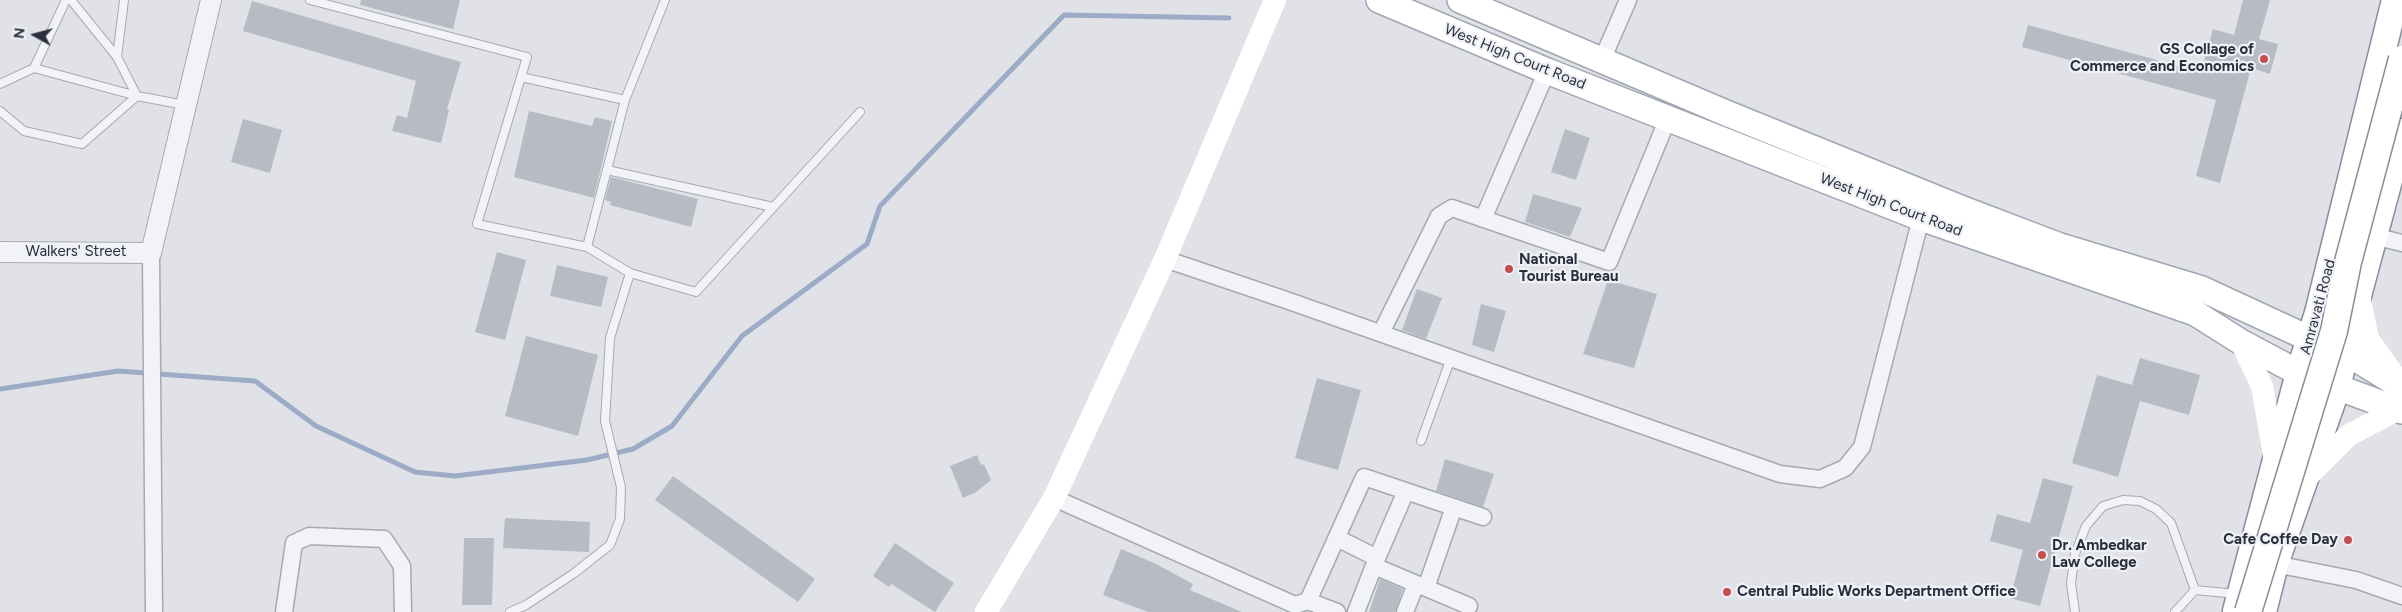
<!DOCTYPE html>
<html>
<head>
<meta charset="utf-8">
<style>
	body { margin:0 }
	#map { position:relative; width:2402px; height:612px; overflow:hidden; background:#e0e2e8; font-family:Figtree,sans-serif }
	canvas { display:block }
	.north { position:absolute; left:10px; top:10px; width:50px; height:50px; -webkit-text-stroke:4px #eff1f6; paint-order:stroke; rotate:277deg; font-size:14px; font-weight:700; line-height:20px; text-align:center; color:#2a2f3e }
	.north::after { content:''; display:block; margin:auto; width:18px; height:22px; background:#2a2f3e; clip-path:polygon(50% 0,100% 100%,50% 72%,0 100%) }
</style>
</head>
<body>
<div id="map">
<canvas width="2402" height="612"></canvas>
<div class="north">N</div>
</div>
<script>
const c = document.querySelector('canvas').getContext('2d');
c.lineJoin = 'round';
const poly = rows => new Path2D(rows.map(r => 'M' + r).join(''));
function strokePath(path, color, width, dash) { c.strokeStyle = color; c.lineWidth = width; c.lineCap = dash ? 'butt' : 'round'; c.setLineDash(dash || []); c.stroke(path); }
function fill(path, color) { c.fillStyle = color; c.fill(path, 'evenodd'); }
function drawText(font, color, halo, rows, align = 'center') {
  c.font = font + ' Figtree,sans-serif'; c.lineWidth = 4.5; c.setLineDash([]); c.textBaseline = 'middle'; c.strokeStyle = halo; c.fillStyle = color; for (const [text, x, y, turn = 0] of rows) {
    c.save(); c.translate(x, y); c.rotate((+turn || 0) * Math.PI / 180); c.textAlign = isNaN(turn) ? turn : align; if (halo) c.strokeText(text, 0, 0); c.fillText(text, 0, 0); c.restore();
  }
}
strokePath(poly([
	[0,389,118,371,255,381,316,426,415,472,455,476,587,460,633,449,672,426,742,336,867,244,880,206,1064,15,1229,18]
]), '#9dacc6', 5);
fill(poly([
	[361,0,460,0,453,29,360,5],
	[2243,0,2270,0,2259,39,2278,44,2270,74,2251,68,2220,183,2196,176,2216,100,2022,47,2028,25,2201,72,2213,29,2234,35],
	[252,1,461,62,447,109,449,110,441,143,392,131,397,115,407,118,416,81,243,31],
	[529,111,592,126,595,117,612,121,594,198,514,177],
	[243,119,282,130,270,173,231,162],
	[1565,129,1590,138,1576,180,1551,172],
	[611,177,698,199,691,227,610,205,611,202,605,200],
	[1533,194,1582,208,1570,237,1525,222],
	[497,252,526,260,505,340,475,332],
	[557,265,608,277,601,307,550,296],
	[1608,280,1657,294,1634,368,1583,354],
	[1417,289,1442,298,1426,339,1402,330],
	[1481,304,1506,311,1494,352,1472,345],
	[526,336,598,355,578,436,505,416],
	[2140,358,2200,375,2189,415,2140,401,2118,477,2072,463,2097,375,2132,385],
	[1317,378,1361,390,1338,470,1295,458],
	[977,455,981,465,984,464,991,480,976,492,963,498,950,466],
	[1445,459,1494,474,1483,507,1436,491],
	[673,476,815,579,798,602,655,500],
	[2043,478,2073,486,2040,606,2010,598,2023,550,1990,541,1997,514,2030,523],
	[505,518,590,522,589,552,503,548],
	[464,538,494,538,492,605,462,605],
	[895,543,954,583,935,612,891,584,889,587,873,576],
	[1121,549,1156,564,1193,584,1190,590,1242,612,1148,612,1103,595],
	[1380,579,1403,589,1395,612,1369,612]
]), '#b7bbc4');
const service = poly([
	[71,0,117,57,124,0],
	[310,0,527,57,477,224,587,247,630,273,610,338,605,421,621,487,620,519,610,545,573,574,526,605,510,612],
	[117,57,137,96,185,105],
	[34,68,66,0],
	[521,77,625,100,665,0],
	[0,84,34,68,137,96],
	[0,111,24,131,82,144,137,96],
	[607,170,773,207],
	[587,247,625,100],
	[630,273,696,292,860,112],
	[1421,441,1451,358],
	[2195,590,2236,594],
	[2075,612,2071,583,2075,554,2086,526,2103,506,2123,500,2140,501,2156,509,2171,523,2195,590],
	[2175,612,2195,590]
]);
const minor = poly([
	[1602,60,1628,0],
	[1483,219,1547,71],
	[2373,236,2402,243],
	[151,253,154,612],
	[1165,259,1286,300,1780,474,1820,479,1845,468,1862,447,1921,218],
	[1381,333,1439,216,1452,208,1609,262,1668,118],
	[1054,498,1295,605,1308,601,1337,612],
	[1337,538,1377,558,1406,491],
	[2275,564,2356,580,2402,596],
	[1374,566,1469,606],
	[1426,588,1454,507],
	[1308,601,1364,477,1483,517],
	[284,612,294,543,309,536,384,539,402,566,403,612],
	[1356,612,1377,558],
	[1405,612,1416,584]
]);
const tertiary = poly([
	[0,252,151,253,211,0]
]);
const primary = poly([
	[1379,0,1547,71,1921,218,2195,313,2241,342,2299,373,2402,411],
	[1460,0,1726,113,1963,209,2060,246,2202,289,2310,339,2345,352,2402,387]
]);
const trunk = poly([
	[2236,611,2299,373,2318,313,2395,0],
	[2263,612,2275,564,2337,388,2359,292,2402,132]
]);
strokePath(service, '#a6a9b2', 10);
strokePath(minor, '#a6a9b2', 19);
strokePath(tertiary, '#a6a9b2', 22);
strokePath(primary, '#a0a5b3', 28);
strokePath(trunk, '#888e9d', 29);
strokePath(service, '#f2f3f6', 8);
strokePath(minor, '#f2f3f6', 16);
strokePath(tertiary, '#f2f3f6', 20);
strokePath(poly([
	[2359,295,2368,339,2402,386],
	[2241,342,2262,386,2275,461],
	[2308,476,2349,435,2397,410],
	[986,612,1054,498,1165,259,1275,0]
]), '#fff', 22);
strokePath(primary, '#fff', 25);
strokePath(trunk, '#fff', 26);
const trunkBridge = poly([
	[2248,612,2334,331,2348,262,2402,59]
]);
strokePath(trunkBridge, '#888e9d', 29, []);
strokePath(trunkBridge, '#fff', 26);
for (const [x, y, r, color] of [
	[2264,59,5,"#c54d51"],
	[1509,269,5,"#c54d51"],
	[2348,540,5,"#c54d51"],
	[2042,555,5,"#c54d51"],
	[1727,592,5,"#c54d51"]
]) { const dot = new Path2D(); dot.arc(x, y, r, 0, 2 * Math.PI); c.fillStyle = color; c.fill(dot); strokePath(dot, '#eff1f6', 2); }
drawText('bold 15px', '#2a2f3e', '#eff1f6', [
	["GS Collage of",2254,50,"right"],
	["Commerce and Economics",2254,67,"right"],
	["National",1519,260],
	["Tourist Bureau",1519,277],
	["Cafe Coffee Day",2338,540,"right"],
	["Dr. Ambedkar",2052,546],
	["Law College",2052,563],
	["Central Public Works Department Office",1737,592]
], 'left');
drawText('15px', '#2a2f3e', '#eff1f6', [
	["West High Court Road",1515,57,22],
	["West High Court Road",1891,205,21],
	["Walkers' Street",76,252],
	["Amravati Road",2318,307,-75]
]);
</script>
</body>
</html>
